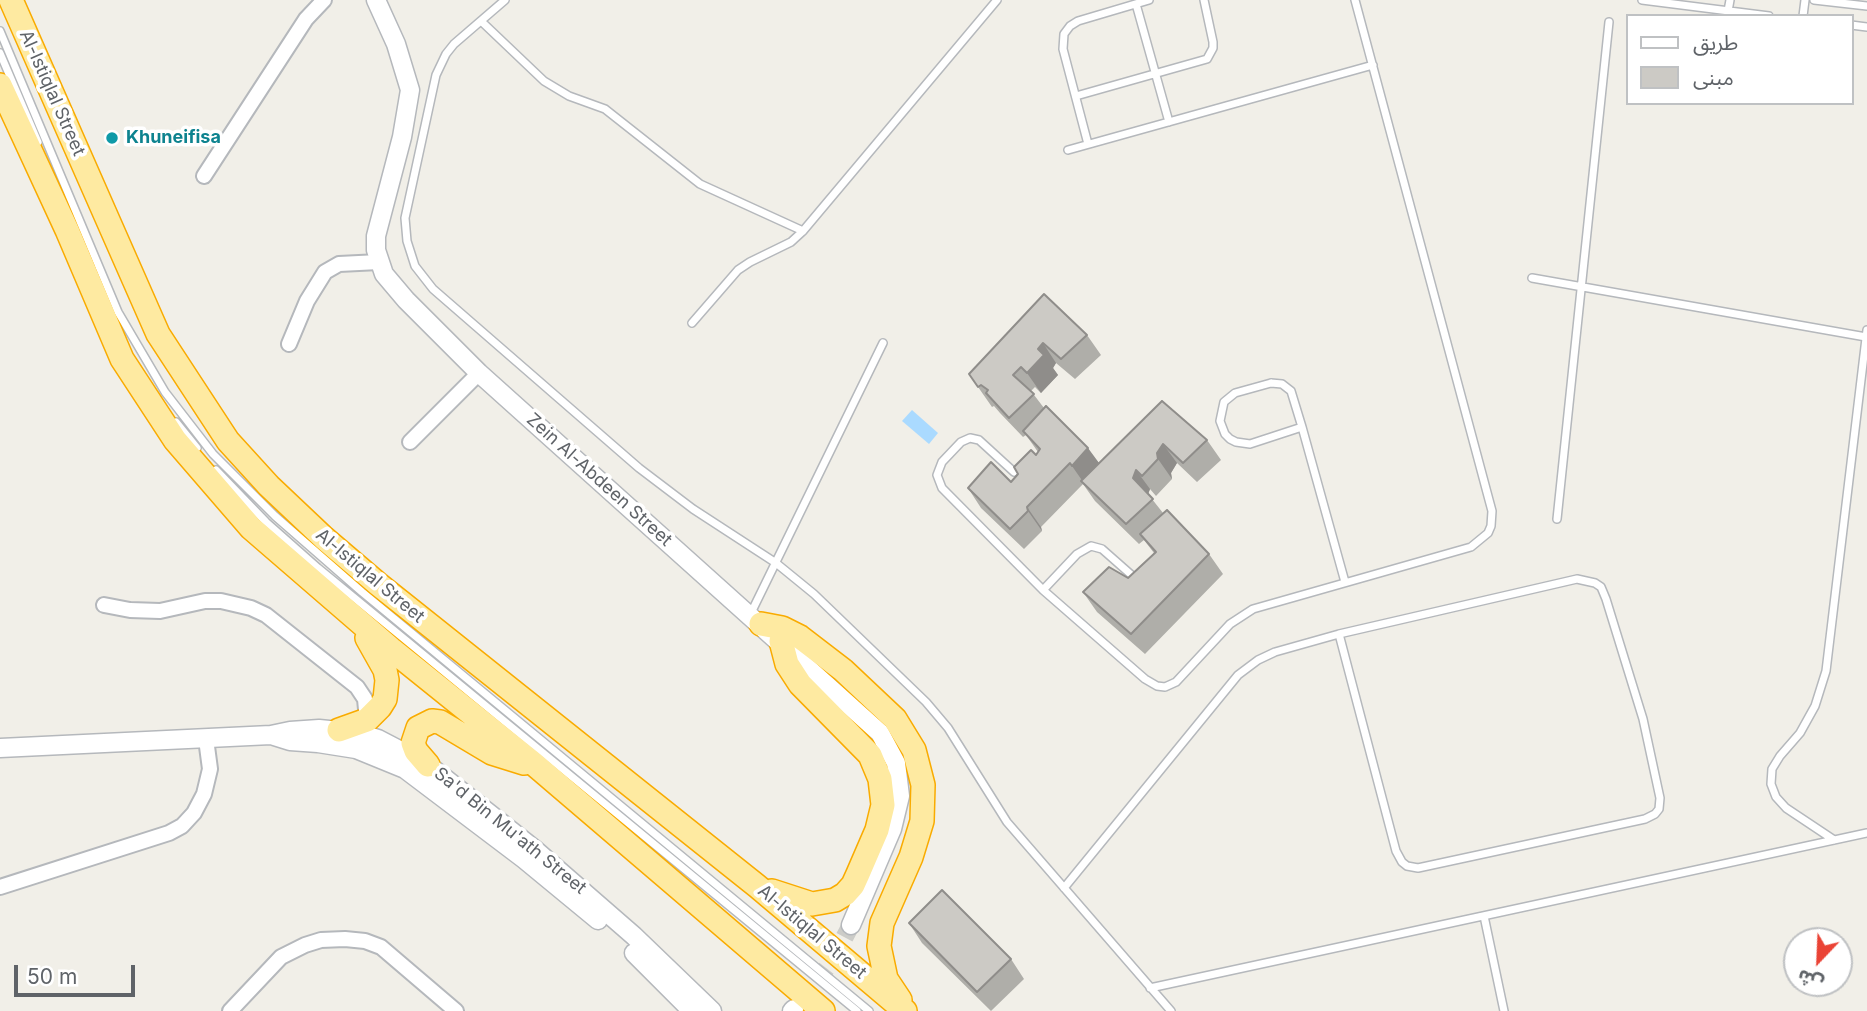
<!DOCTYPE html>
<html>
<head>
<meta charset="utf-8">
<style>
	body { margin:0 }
	#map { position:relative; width:1867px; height:1011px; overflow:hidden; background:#f1efe8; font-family:Inter,"Noto Sans Arabic",sans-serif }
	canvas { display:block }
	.legend { position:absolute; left:1626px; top:14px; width:228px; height:91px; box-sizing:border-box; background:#fff; border:2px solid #bfc1c3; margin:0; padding:9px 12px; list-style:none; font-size:21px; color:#5f6368 }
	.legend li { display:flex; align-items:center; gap:14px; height:35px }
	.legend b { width:35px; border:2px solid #bfc1c3 }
	.north { position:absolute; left:1783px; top:927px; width:70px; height:70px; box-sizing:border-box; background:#fff; border:2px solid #bfc1c3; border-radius:50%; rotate:203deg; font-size:19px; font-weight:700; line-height:28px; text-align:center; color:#5f6368 }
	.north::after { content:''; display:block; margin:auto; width:24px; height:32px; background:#ea4335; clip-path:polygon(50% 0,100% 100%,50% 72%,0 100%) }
	.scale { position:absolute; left:14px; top:965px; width:121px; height:32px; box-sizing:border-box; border:4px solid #5f6368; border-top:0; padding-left:9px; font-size:21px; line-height:24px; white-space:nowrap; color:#5f6368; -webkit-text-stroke:5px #fff; paint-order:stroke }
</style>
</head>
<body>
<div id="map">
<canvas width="1867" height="1011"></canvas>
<ul class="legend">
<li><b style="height:9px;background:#fff"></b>طريق</li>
<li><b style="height:19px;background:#cccac5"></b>مبنى</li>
</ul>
<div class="north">ش</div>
<div class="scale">50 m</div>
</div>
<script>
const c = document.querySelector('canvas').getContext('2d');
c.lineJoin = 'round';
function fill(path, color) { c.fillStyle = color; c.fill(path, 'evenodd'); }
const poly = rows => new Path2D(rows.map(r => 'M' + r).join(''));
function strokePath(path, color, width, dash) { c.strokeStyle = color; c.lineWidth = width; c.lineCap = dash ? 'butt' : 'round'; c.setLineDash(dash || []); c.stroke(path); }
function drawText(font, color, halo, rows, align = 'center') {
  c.font = font + ' Inter,sans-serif'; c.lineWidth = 7; c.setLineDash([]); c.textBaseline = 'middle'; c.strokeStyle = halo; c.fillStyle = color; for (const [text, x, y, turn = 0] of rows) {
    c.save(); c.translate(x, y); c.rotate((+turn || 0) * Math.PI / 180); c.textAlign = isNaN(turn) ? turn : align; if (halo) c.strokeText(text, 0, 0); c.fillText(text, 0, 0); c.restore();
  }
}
fill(poly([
	[912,410,938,433,929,444,902,421]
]), '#aadaff');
strokePath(poly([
	[799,1004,832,961,851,925]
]), '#ccccc8', 18, [18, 9]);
const service = poly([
	[505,0,454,44,446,54,436,75,405,218,407,241,415,266,433,289,639,468,693,509,776,563,814,594,926,702,948,728,1007,822,1171,1011],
	[1642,0,1769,16],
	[1814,0,1867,6],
	[1136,4,1169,122],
	[1728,11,1730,0],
	[1803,16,1805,0],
	[481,21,544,81,569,96,605,109,700,184,803,231],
	[1851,25,1867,27],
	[0,31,118,312,165,392,213,454,275,516,362,592,869,1011],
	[0,53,38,142],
	[1076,96,1207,59,1213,48,1213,42,1204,0],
	[1088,144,1063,49,1064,34,1070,26,1078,21,1149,0],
	[1068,150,1373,65],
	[1532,278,1866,337],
	[692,323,738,270,750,262,791,242,803,231,997,0],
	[1271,383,1282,384,1291,391,1302,427,1250,444,1236,442,1230,439,1225,434,1220,421,1224,402,1235,393,1271,383],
	[176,422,197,448],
	[1302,427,1345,582],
	[216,470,266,522,318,568,857,1011],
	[1014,472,979,440,970,438,961,442,942,462,937,475,942,488,1043,590,1145,679,1157,686,1165,687,1176,682,1230,624,1253,609,1471,547,1488,533,1491,526,1492,511,1355,0],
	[1557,519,1609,22],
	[1577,579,1595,583,1601,587,1606,599,1643,719,1660,798,1659,809,1655,814,1645,819,1418,868,1407,866,1402,862,1396,851,1339,634,1577,579],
	[1043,590,1077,554,1091,546,1102,549,1136,579],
	[750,615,883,343],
	[1834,840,1786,808,1776,797,1771,784,1772,769,1780,756,1800,733,1815,706,1826,671,1867,330],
	[1064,888,1238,675,1258,660,1275,652,1339,634],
	[1484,916,1504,1011],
	[1150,988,1867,833]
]);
const minor = poly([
	[204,176,306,19,324,0],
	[289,344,307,301,325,272,339,264,379,262],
	[410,442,479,373],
	[104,605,130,610,160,611,205,601,221,601,251,608,266,615,357,687,365,699,367,720],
	[0,887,169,833,182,826,194,813,204,794,210,769,206,739],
	[230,1011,281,957,305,945,321,940,345,939,365,941,381,947,456,1011]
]);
const tertiary = poly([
	[376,0,396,44,410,90,402,137,376,236,376,250,384,274,406,300,479,373,880,733,896,763,900,796,892,829,851,925],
	[274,736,290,741,318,743,356,749,405,769,524,859,598,920],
	[0,748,271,735,290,731,319,729,359,733,378,739,428,765,534,849,634,936,712,1011],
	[634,953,692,1011],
	[792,1011,794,1009]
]);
const trunk = poly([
	[11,0,158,334,228,441,269,486,324,538,378,584,757,886,905,1011],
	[0,85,67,230,122,359,175,440,251,528,391,649,534,764,823,1011],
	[761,624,782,628,800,637,843,670,895,719,914,750,923,785,922,821,911,857,882,923,879,946,886,979,900,1000],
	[339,730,367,720,380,707,385,699,387,680,385,670,367,638],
	[428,765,416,751,413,743,418,728,432,721,440,722,492,753,524,763],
	[772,891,812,904,835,900,845,894,853,885,858,874,877,830,883,805,880,779,870,755,800,684,787,664,781,641]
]);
strokePath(service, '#b5b8bc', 10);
strokePath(minor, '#b5b8bc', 18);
strokePath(tertiary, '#b5b8bc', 21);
strokePath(trunk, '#f9ab00', 26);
strokePath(service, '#fff', 7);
strokePath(minor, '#fff', 14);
strokePath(tertiary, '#fff', 18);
strokePath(trunk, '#feeaa1', 23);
fill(poly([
	[1044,294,1087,335,1101,355,1075,379,1056,363,1053,368,1058,375,1041,393,1035,387,1031,391,1044,408,1099,463,1162,401,1207,440,1221,460,1197,482,1177,463,1171,473,1172,479,1156,496,1150,489,1148,494,1163,513,1209,554,1223,574,1145,654,1097,612,1083,592,1128,578,1154,553,1144,540,1139,544,1095,501,1083,484,1041,527,1042,531,1024,549,981,508,968,488,1011,482,1038,452,1026,435,1023,437,1000,413,994,406,992,407,969,374],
	[909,923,1011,959,1024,979,991,1011,922,943]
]), '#afaea9');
fill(poly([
	[1043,343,1056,363,1053,368,1058,375,1041,393,1027,373,1038,349],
	[1163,444,1177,463,1171,473,1172,479,1158,459,1157,453],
	[1088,448,1102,467,1086,486,1072,466],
	[1136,470,1150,489,1147,497,1133,478],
	[1027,507,1041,527,1042,531,1028,511]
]), '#8f8d8a');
const building = poly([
	[1044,294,1087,335,1061,359,1043,343,1038,349,1044,355,1027,373,1021,367,1013,375,1034,394,1009,418,986,393,988,390,981,385,978,387,969,374,1044,294],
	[1162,401,1207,440,1183,463,1163,444,1157,453,1158,459,1142,476,1136,470,1133,478,1153,499,1126,524,1081,481,1162,401],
	[1046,406,1088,448,1072,466,1070,463,1027,507,1028,511,1010,529,968,488,991,462,1011,482,1018,474,1014,467,1031,450,1036,455,1040,449,1023,431,1046,406],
	[1167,510,1209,554,1131,634,1083,592,1109,567,1128,578,1156,552,1140,534,1167,510],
	[942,890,1011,959,977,992,909,923,942,890]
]);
fill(building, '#cccac5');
strokePath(building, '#8f8d8a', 2);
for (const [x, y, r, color] of [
	[112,138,7,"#0f9aa8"]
]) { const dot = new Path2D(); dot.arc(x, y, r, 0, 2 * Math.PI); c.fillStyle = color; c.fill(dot); strokePath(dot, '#fff', 2.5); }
drawText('18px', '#5f6368', '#fff', [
	["Al-Istiqlal Street",52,93,66],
	["Zein Al-Abdeen Street",599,480,42],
	["Al-Istiqlal Street",370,576,40],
	["Sa'd Bin Mu'ath Street",510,831,39],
	["Al-Istiqlal Street",812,932,40]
]);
drawText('bold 18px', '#0d838f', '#fff', [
	["Khuneifisa",126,138]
], 'left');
</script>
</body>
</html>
